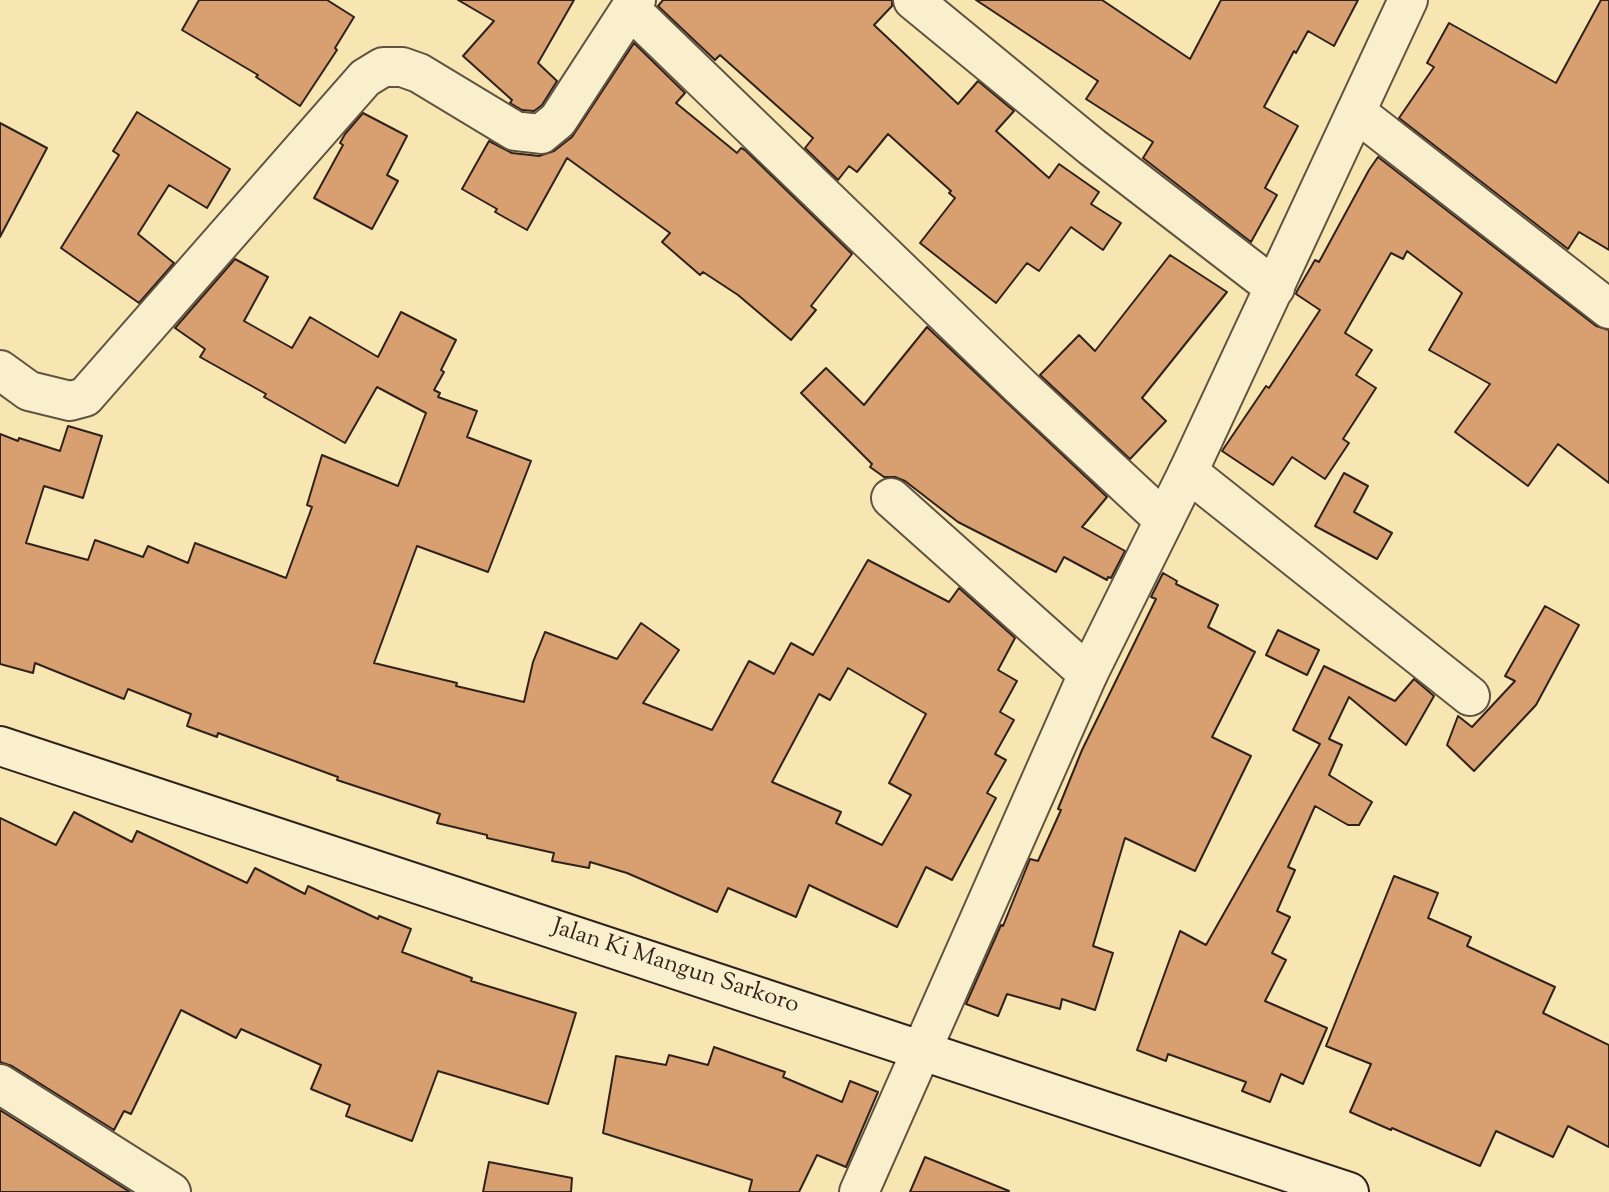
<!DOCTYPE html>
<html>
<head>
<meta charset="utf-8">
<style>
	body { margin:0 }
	canvas { display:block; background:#f7e6b1 }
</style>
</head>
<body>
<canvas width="1609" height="1192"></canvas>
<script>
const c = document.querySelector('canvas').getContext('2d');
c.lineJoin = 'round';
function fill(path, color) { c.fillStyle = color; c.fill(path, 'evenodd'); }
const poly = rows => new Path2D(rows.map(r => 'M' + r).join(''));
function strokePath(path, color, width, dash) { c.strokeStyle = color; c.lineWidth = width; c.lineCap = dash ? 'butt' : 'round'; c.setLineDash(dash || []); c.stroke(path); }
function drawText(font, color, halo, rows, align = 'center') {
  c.font = font + ' "Sorts Mill Goudy",serif'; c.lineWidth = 5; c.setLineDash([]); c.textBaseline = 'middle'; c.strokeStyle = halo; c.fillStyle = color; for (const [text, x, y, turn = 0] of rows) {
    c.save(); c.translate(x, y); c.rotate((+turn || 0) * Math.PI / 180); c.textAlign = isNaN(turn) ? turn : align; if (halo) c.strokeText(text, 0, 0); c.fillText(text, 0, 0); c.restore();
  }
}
const building = poly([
	[199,0,327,0,354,17,335,48,337,50,300,106,256,77,258,75,182,30,199,0],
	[458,0,574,0,538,63,557,81,542,105,534,111,522,110,510,103,512,100,463,56,494,21,458,0],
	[663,0,892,0,892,6,874,25,958,104,978,81,1014,111,996,131,1049,178,1059,164,1099,192,1091,204,1121,223,1103,250,1071,227,1039,271,1027,263,996,303,920,243,955,198,949,193,951,191,888,134,857,172,849,166,838,180,805,148,813,138,720,55,715,60,658,6,663,0],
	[976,0,1102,0,1190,59,1221,0,1358,0,1334,46,1308,31,1296,53,1294,51,1264,107,1298,126,1265,188,1277,195,1251,242,1143,158,1153,142,1086,99,1098,81,976,0],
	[1601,0,1609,0,1609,250,1579,232,1568,249,1399,118,1434,67,1427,63,1449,23,1556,83,1601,0],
	[634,43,685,93,676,103,737,153,741,148,745,150,852,254,811,306,816,310,791,340,738,295,703,272,700,275,662,242,670,233,567,158,527,230,495,212,497,209,462,189,489,141,512,153,539,156,554,151,572,137,634,43],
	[137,112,230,169,207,208,169,185,138,234,174,263,139,303,61,248,119,155,113,151,137,112],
	[363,113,407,136,387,175,398,181,372,229,314,198,343,145,340,143,345,134,363,113],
	[0,123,47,148,0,237,0,123],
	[1378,157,1596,326,1609,330,1609,483,1558,444,1528,486,1455,432,1490,384,1429,350,1462,293,1407,251,1403,259,1391,253,1345,333,1372,350,1356,375,1376,388,1343,439,1349,443,1325,479,1292,457,1273,485,1222,451,1266,386,1269,388,1320,310,1296,294,1297,291,1315,260,1319,262,1369,170,1378,157],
	[1170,255,1227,292,1142,398,1166,421,1130,459,1040,375,1079,335,1095,351,1170,255],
	[235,259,268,277,244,321,292,348,310,317,378,357,401,312,456,340,441,370,444,372,434,390,440,393,438,397,477,411,467,437,531,461,488,572,417,546,374,663,457,683,456,686,524,702,533,662,545,632,617,659,641,623,679,650,643,703,712,730,749,661,774,674,791,643,813,655,868,560,949,602,959,588,1015,638,998,670,1017,681,1000,712,1014,720,995,754,1006,760,987,793,996,798,952,880,926,867,897,927,809,885,796,917,728,888,717,912,627,873,590,862,589,868,552,861,554,853,487,838,487,835,437,823,440,814,337,780,338,777,218,733,217,737,187,726,191,714,128,689,124,699,35,663,33,673,0,664,0,434,18,441,19,438,60,451,68,426,102,436,83,498,44,486,26,543,88,560,95,540,143,557,148,546,188,563,195,543,286,578,312,507,307,505,322,455,398,486,426,413,377,387,345,443,264,397,266,394,200,357,205,349,175,328,235,259],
	[848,668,926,714,889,783,911,795,882,845,836,823,841,812,772,782,819,694,830,700,848,668],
	[927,327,1107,497,1082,527,1125,551,1111,578,1108,577,1107,580,1064,557,1056,572,958,522,905,481,895,477,884,477,870,467,872,464,801,393,826,368,864,405,927,327],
	[1344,473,1368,486,1354,512,1392,533,1377,559,1315,526,1344,473],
	[1163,573,1177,581,1176,584,1218,605,1208,627,1255,652,1212,737,1251,756,1195,871,1125,838,1093,946,1113,953,1095,1010,1062,999,1060,1009,1007,994,998,1016,966,1004,1001,925,1003,926,1030,859,1038,861,1061,810,1058,809,1082,750,1156,599,1151,597,1163,573],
	[1545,606,1579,625,1536,705,1474,771,1447,745,1458,716,1472,727,1515,681,1505,676,1545,606],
	[1278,630,1319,650,1307,675,1266,655,1278,630],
	[1324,666,1395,701,1414,679,1434,696,1406,745,1349,697,1329,739,1342,745,1329,775,1372,802,1359,825,1348,825,1315,806,1288,867,1295,870,1277,911,1290,917,1272,953,1286,960,1265,1001,1327,1028,1303,1084,1281,1074,1270,1102,1242,1091,1246,1082,1168,1054,1166,1061,1137,1050,1180,931,1206,945,1320,744,1293,730,1324,666],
	[74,812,132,842,137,831,247,883,255,868,305,894,308,886,378,919,379,916,411,929,402,952,472,978,471,981,576,1013,548,1104,438,1071,412,1141,346,1116,350,1105,311,1089,321,1065,241,1029,236,1038,181,1010,131,1114,124,1111,114,1130,12,1066,0,1062,0,818,56,845,74,812],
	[1394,876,1438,893,1428,918,1471,937,1467,946,1555,987,1543,1013,1609,1045,1609,1147,1568,1126,1553,1157,1496,1131,1480,1166,1392,1128,1391,1130,1350,1112,1371,1064,1326,1046,1394,876],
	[714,1047,785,1072,783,1077,842,1102,850,1081,878,1092,846,1167,817,1155,799,1192,749,1192,752,1180,603,1133,616,1056,666,1065,669,1055,708,1065,714,1047],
	[0,1110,130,1192,0,1192,0,1110],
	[925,1157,1009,1191,1008,1192,910,1192,925,1157],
	[489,1162,572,1178,571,1192,483,1192,489,1162]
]);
fill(building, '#d89f71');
strokePath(building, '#2f221c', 2);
const minor = poly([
	[913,0,1092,147,1275,288],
	[630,9,1022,388,1164,520],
	[1356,112,1609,309],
	[0,370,29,391,70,401,85,397,365,78,383,67,402,67,419,73,515,131,541,134,558,120,636,0],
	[1188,472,1470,696],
	[891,498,1088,674],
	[0,1084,171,1192]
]);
const tertiary = poly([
	[859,1192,1088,674,1188,472,1408,0]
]);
const secondary = poly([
	[0,746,1349,1192]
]);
strokePath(minor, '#615341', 42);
strokePath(tertiary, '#615341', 42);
strokePath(secondary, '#2f221c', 42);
strokePath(minor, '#faefcc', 38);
strokePath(tertiary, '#faefcc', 38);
strokePath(secondary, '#faefcc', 38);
drawText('24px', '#2f221c', '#faefcc', [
	["Jalan Ki Mangun Sarkoro",675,968,18]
]);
</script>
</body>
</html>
